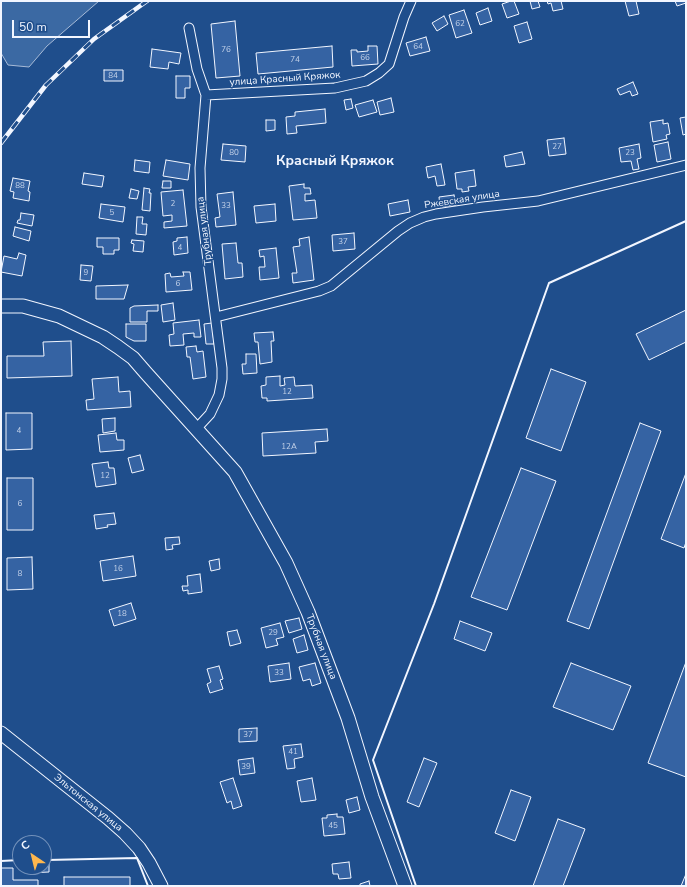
<!DOCTYPE html>
<html>
<head>
<meta charset="utf-8">
<style>
	body { margin:0 }
	#map { position:relative; width:687px; height:887px; overflow:hidden; background:#1f4e8c; font-family:"Nunito Sans",sans-serif }
	canvas { display:block }
	.frame { position:absolute; inset:0; border:2px solid #f2f6ff; pointer-events:none }
	.north { position:absolute; left:12px; top:835px; width:40px; height:40px; box-sizing:border-box; background:#1f4e8c; border:1px solid #7391ba; border-radius:50%; rotate:325deg; font-size:11px; font-weight:700; line-height:16px; text-align:center; color:#f2f6ff }
	.north::after { content:''; display:block; margin:auto; width:14px; height:18px; background:#ffb74d; clip-path:polygon(50% 0,100% 100%,50% 72%,0 100%) }
	.scale { position:absolute; left:12px; top:20px; width:78px; height:18px; box-sizing:border-box; border:2px solid #f2f6ff; border-top:0; padding-left:5px; font-size:12px; line-height:14px; white-space:nowrap; color:#f2f6ff; -webkit-text-stroke:3px #1f4e8c; paint-order:stroke }
</style>
</head>
<body>
<div id="map">
<canvas width="687" height="887"></canvas>
<div class="frame"></div>
<div class="north">С</div>
<div class="scale">50 m</div>
</div>
<script>
const c = document.querySelector('canvas').getContext('2d');
c.lineJoin = 'round';
function fill(path, color) { c.fillStyle = color; c.fill(path, 'evenodd'); }
const poly = rows => new Path2D(rows.map(r => 'M' + r).join(''));
function strokePath(path, color, width, dash) { c.strokeStyle = color; c.lineWidth = width; c.lineCap = dash ? 'butt' : 'round'; c.setLineDash(dash || []); c.stroke(path); }
function drawText(font, color, halo, rows, align = 'center') {
  c.font = font + ' "Nunito Sans",sans-serif'; c.lineWidth = 3; c.setLineDash([]); c.textBaseline = 'middle'; c.strokeStyle = halo; c.fillStyle = color; for (const [text, x, y, turn = 0] of rows) {
    c.save(); c.translate(x, y); c.rotate((+turn || 0) * Math.PI / 180); c.textAlign = isNaN(turn) ? turn : align; if (halo) c.strokeText(text, 0, 0); c.fillText(text, 0, 0); c.restore();
  }
}
const water = poly([
	[1,1,99,1,47,46,29,67,8,65,1,53,1,1]
]);
fill(water, '#3b69a3');
strokePath(water, '#a8bbd7', 1);
const building = poly([
	[511,1,514,1,519,14,507,18,502,4,511,1],
	[530,1,538,1,540,7,532,9,530,1],
	[547,1,561,1,563,9,553,11,551,3,548,4,547,1],
	[625,1,636,1,639,14,629,16,625,1],
	[675,1,685,1,686,3,677,6,675,1],
	[488,8,492,21,480,25,476,13,488,8],
	[464,10,472,33,456,38,449,15,464,10],
	[444,16,448,24,437,31,432,23,444,16],
	[235,21,240,76,216,78,211,24,235,21],
	[527,22,532,39,519,43,514,26,527,22],
	[426,37,430,51,410,56,406,43,426,37],
	[332,46,333,67,258,74,256,53,332,46],
	[368,46,377,46,378,64,352,66,351,50,357,50,357,52,368,51,368,46],
	[152,49,181,53,179,64,169,62,168,69,150,67,152,49],
	[104,70,123,70,123,81,104,81,104,70],
	[176,76,190,76,190,88,185,88,185,98,176,98,176,76],
	[633,82,638,94,632,96,630,91,620,95,617,89,633,82],
	[391,98,394,112,380,115,377,102,391,98],
	[351,99,353,108,346,110,344,100,351,99],
	[373,100,377,112,359,117,355,105,373,100],
	[325,109,326,123,296,126,297,133,287,134,286,117,295,116,295,112,325,109],
	[686,117,686,134,683,135,680,118,686,117],
	[266,120,275,120,275,130,266,131,266,120],
	[663,120,663,124,668,123,670,134,666,135,667,139,653,142,650,122,663,120],
	[564,138,566,154,549,156,547,140,564,138],
	[668,142,671,159,657,162,654,145,668,142],
	[223,144,246,146,245,162,221,160,223,144],
	[639,144,641,158,637,159,639,169,633,170,631,161,621,162,619,148,639,144],
	[522,152,525,164,506,167,504,156,522,152],
	[135,160,150,162,149,173,134,171,135,160],
	[166,160,190,164,188,180,163,176,166,160],
	[441,164,445,185,437,186,435,176,428,178,426,167,441,164],
	[474,170,476,186,468,187,469,191,462,192,462,189,457,189,455,173,474,170],
	[84,173,104,176,102,187,82,184,84,173],
	[13,178,30,181,28,191,30,192,29,201,13,198,14,192,10,191,13,178],
	[163,181,171,181,171,188,162,188,163,181],
	[304,184,304,188,310,188,311,194,305,194,305,201,315,200,317,218,293,220,289,186,304,184],
	[144,188,150,189,149,193,151,193,150,211,142,210,144,188],
	[131,189,139,191,137,199,129,198,131,189],
	[183,190,187,226,164,228,164,222,172,221,172,215,163,216,161,192,183,190],
	[233,192,236,225,216,227,215,218,220,217,217,194,233,192],
	[454,195,456,205,440,207,439,197,454,195],
	[408,200,410,212,390,216,388,204,408,200],
	[101,204,125,207,123,222,99,218,101,204],
	[275,204,276,221,256,223,254,206,275,204],
	[21,213,34,215,32,226,17,223,18,220,20,220,21,213],
	[137,217,143,217,142,224,147,224,146,235,136,234,137,217],
	[15,227,31,231,29,241,13,236,15,227],
	[354,233,355,249,333,251,332,235,354,233],
	[187,237,188,253,174,255,173,242,177,241,177,238,187,237],
	[309,237,314,280,293,283,292,273,297,273,293,247,300,246,299,239,309,237],
	[97,238,119,238,119,250,114,250,114,254,103,254,103,247,97,247,97,238],
	[132,240,144,241,143,252,133,251,134,244,131,243,132,240],
	[236,243,238,263,242,263,243,277,225,279,222,244,236,243],
	[276,248,279,278,260,280,259,267,265,267,264,256,260,257,259,250,276,248],
	[19,253,26,255,22,276,1,272,4,256,17,259,19,253],
	[81,265,93,266,91,281,80,280,81,265],
	[183,272,190,272,192,290,166,292,165,274,170,273,171,277,184,276,183,272],
	[128,285,124,299,96,299,96,286,128,285],
	[173,303,175,320,163,322,161,305,173,303],
	[158,305,158,311,147,311,147,322,130,322,130,308,134,306,158,305],
	[686,310,686,342,649,360,636,334,686,310],
	[199,320,201,337,194,337,194,333,183,334,184,345,170,346,169,335,174,334,173,323,199,320],
	[212,323,214,344,206,344,204,324,212,323],
	[126,324,146,324,146,341,134,341,126,337,126,324],
	[273,332,274,341,271,341,272,362,260,364,258,342,255,342,254,333,273,332],
	[71,341,72,376,7,378,7,356,44,356,43,342,71,341],
	[196,346,197,352,203,351,206,377,193,379,190,357,187,357,186,347,196,346],
	[246,354,256,354,257,373,243,374,242,364,246,364,246,354],
	[551,369,586,382,561,451,526,438,551,369],
	[280,376,280,386,285,385,284,378,294,377,295,386,312,385,313,398,267,401,267,398,262,398,261,386,266,385,266,377,280,376],
	[118,377,119,392,130,391,131,407,87,410,86,400,94,399,92,379,118,377],
	[6,413,32,413,32,449,6,450,6,413],
	[115,418,115,431,103,433,102,419,115,418],
	[640,423,661,431,589,629,567,621,640,423],
	[327,429,328,441,315,442,316,453,263,456,262,433,327,429],
	[116,433,117,440,124,440,124,450,100,452,98,435,116,433],
	[140,455,144,470,132,473,128,458,140,455],
	[108,462,109,468,114,468,116,484,96,487,92,464,108,462],
	[521,468,556,481,507,610,471,597,521,468],
	[686,473,686,542,684,548,661,539,686,473],
	[7,478,33,478,33,530,7,530,7,478],
	[114,513,116,524,107,525,108,527,96,529,94,515,114,513],
	[179,537,180,544,172,545,173,549,166,550,165,538,179,537],
	[133,556,136,576,103,581,100,561,133,556],
	[32,557,33,589,7,590,7,558,32,557],
	[219,559,220,569,211,571,209,561,219,559],
	[200,574,202,592,188,594,188,590,183,591,182,586,188,586,187,576,200,574],
	[131,603,136,619,114,626,109,610,131,603],
	[299,618,302,629,289,633,285,621,299,618],
	[460,621,492,633,485,651,454,639,460,621],
	[280,623,284,637,276,639,278,645,266,648,261,628,280,623],
	[237,630,241,643,230,646,227,632,237,630],
	[304,635,308,650,297,653,293,639,304,635],
	[686,662,686,777,648,763,686,662],
	[289,663,291,679,270,682,268,666,289,663],
	[315,663,321,683,312,686,310,679,303,681,299,667,315,663],
	[571,663,631,686,613,730,553,707,571,663],
	[219,666,223,679,220,680,223,689,210,693,207,684,211,682,207,669,219,666],
	[257,728,257,741,239,742,239,729,257,728],
	[301,744,303,757,294,759,295,768,287,769,283,746,301,744],
	[253,758,255,773,240,775,238,760,253,758],
	[424,758,437,763,419,807,407,802,424,758],
	[233,778,242,806,233,809,231,801,227,803,220,782,233,778],
	[312,778,316,800,301,802,297,781,312,778],
	[511,790,531,797,515,841,495,833,511,790],
	[357,797,360,810,349,813,346,800,357,797],
	[337,814,337,817,343,817,345,834,324,836,322,818,327,818,327,815,337,814],
	[558,819,585,829,563,886,533,886,558,819],
	[44,860,49,860,49,872,27,873,27,867,44,867,44,860],
	[349,862,351,878,339,879,338,874,333,874,332,864,349,862],
	[1,868,13,868,13,880,38,880,38,886,1,886,1,868],
	[686,874,686,886,681,886,686,874],
	[64,877,130,877,130,886,64,886,64,877],
	[369,881,370,886,360,886,360,884,369,881]
]);
fill(building, '#3563a3');
strokePath(building, '#f2f6ff', 1);
const street = poly([
	[189,28,197,69,206,95,200,168,201,207,222,368,222,379,219,395,210,414,197,428],
	[206,95,335,88,366,81,379,73,389,64,404,17,411,1],
	[216,317,319,291,331,286,398,231,410,223,424,217,436,214,483,207,538,201,686,165]
]);
const secondary = poly([
	[1,306,23,306,59,316,103,337,118,347,133,358,146,373,235,472,286,563,308,612,348,718,372,797,405,886],
	[1,733,108,818,125,833,139,848,149,863,161,886]
]);
strokePath(street, '#f2f6ff', 11);
strokePath(secondary, '#f2f6ff', 15);
strokePath(street, '#1f4e8c', 9);
strokePath(secondary, '#1f4e8c', 13);
const rail = poly([
	[1,143,46,85,94,39,147,1]
]);
strokePath(rail, '#f2f6ff', 4.5);
strokePath(rail, '#1f4e8c', 3, [9]);
strokePath(poly([
	[47,860,137,858,148,886],
	[1,861,20,860],
	[416,886,373,760,434,604,549,283,686,221]
]), '#f2f6ff', 2);
drawText('8px', '#c3d1e8', null, [
	["62",460,24],
	["64",418,47],
	["76",226,50],
	["66",365,58],
	["74",295,60],
	["84",113,76],
	["27",557,147],
	["80",234,153],
	["23",630,153],
	["88",20,186],
	["2",173,204],
	["33",226,206],
	["5",112,213],
	["37",343,242],
	["4",180,248],
	["9",86,273],
	["6",178,284],
	["12",287,392],
	["4",19,431],
	["12А",289,447],
	["12",105,476],
	["6",20,504],
	["16",118,569],
	["8",20,574],
	["18",122,614],
	["29",273,633],
	["33",279,673],
	["37",248,735],
	["41",293,752],
	["39",246,767],
	["45",333,826]
]);
drawText('10px', '#f2f6ff', '#1f4e8c', [
	["улица Красный Кряжок",285,79,-4],
	["Ржевская улица",462,200,-9],
	["Трубная улица",205,231,-97],
	["Трубная улица",321,647,69],
	["Эльтонская улица",88,803,39]
]);
drawText('bold 14px', '#f2f6ff', '#1f4e8c', [
	["Красный Кряжок",335,162]
]);
</script>
</body>
</html>
